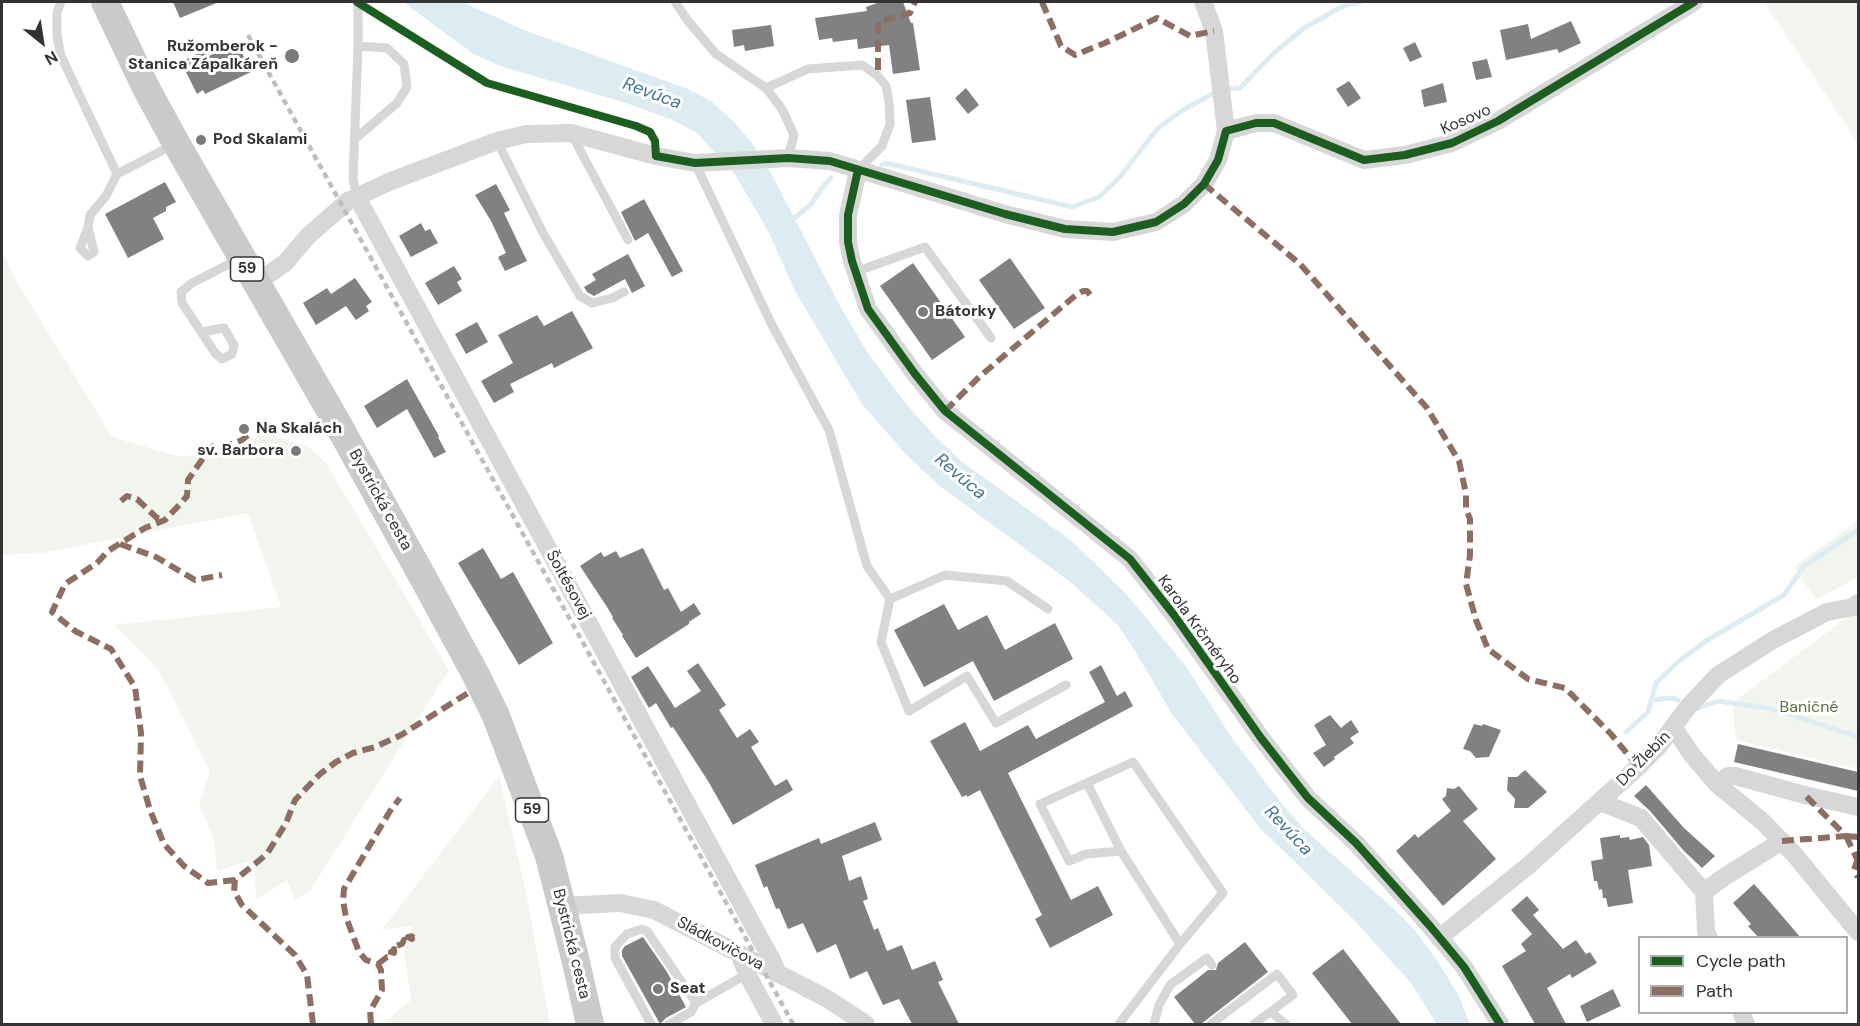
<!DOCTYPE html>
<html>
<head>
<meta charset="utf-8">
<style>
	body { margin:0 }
	#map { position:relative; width:1860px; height:1026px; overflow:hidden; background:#fff; font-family:"DM Sans",sans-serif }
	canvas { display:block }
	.frame { position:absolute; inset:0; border:3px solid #333; pointer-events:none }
	.legend { position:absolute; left:1638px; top:936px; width:210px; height:78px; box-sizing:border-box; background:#fff; border:2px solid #adadad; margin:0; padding:8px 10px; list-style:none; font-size:18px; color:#333 }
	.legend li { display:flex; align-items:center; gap:12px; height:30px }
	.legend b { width:30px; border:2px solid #adadad }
	.north { position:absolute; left:12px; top:12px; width:60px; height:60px; -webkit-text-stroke:4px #fff; paint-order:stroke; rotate:150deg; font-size:16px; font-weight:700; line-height:24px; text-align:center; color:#333 }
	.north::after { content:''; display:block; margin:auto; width:21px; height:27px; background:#333; clip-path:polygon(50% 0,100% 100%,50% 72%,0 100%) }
</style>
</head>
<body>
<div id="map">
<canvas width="1860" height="1026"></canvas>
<div class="frame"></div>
<ul class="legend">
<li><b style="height:8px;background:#1b5e20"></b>Cycle path</li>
<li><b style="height:8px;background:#8d6e63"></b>Path</li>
</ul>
<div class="north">N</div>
</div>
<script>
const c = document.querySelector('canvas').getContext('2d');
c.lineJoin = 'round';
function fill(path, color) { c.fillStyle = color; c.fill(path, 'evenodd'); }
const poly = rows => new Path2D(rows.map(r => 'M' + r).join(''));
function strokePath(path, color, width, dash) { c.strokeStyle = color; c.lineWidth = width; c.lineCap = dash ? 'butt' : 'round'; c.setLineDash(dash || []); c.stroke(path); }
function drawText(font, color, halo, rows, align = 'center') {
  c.font = font + ' "DM Sans",sans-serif'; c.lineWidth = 6; c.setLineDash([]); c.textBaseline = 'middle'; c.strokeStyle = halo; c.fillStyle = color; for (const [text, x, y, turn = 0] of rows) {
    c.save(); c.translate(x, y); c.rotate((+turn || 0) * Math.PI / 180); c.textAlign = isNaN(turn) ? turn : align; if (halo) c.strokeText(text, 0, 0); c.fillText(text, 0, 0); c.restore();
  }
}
fill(poly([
	[1764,2,1858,2,1858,143],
	[2,250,16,280,112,437,177,456,221,455,264,432,310,448,326,463,449,670,310,891,295,899,287,880,256,899,254,860,217,871,214,839,199,805,210,772,158,669,114,625,281,607,248,513,42,553,2,555],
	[1858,521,1858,577,1816,600,1793,567],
	[1858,609,1858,769,1736,740,1732,703],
	[499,776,526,892,550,1024,387,1024,386,1021,411,1000,404,952,413,926,382,930]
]), '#f1f5ed');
fill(poly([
	[403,2,463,2,524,30,688,89,711,101,733,121,750,140,771,173,839,304,867,352,907,405,934,435,961,461,1073,542,1128,596,1185,665,1232,738,1281,803,1304,829,1396,911,1414,929,1438,962,1458,994,1470,1024,1437,1024,1410,982,1354,920,1260,828,1172,714,1135,651,1117,624,1069,581,937,484,903,451,862,404,796,293,768,231,736,176,696,132,670,119,626,103,500,66,472,53]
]), '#ddebf3');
strokePath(poly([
	[1225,89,1240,88,1274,53,1304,28,1343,6,1361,2],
	[882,165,886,163,1072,207,1099,197,1119,178,1158,128,1183,110,1216,92],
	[790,222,811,204,821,189,831,178],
	[1651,700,1673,698,1678,700],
	[1695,709,1718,701,1773,709,1858,737],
	[1626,732,1648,712,1656,683,1678,662,1706,641,1784,595,1804,566,1858,530]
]), '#ddebf3', 5);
fill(poly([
	[173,2,219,2,180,18],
	[880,2,903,2,911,23,913,23,920,70,893,74,889,45,858,49,857,39,833,42,832,38,819,40,815,18,867,11,866,7],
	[1571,21,1581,43,1559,53,1557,49,1506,60,1500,30,1528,24,1531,39],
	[771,25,774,46,745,51,744,45,734,47,732,30],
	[237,42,251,72,205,94,203,90,197,94,181,62,206,49,209,56],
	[1415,42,1422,57,1410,62,1403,48],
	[1487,59,1492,77,1476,80,1472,62],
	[1349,81,1361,98,1348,107,1336,89],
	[1443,83,1447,102,1424,107,1421,90],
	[966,88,979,105,968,114,955,98],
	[930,97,936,140,912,143,906,100],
	[165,182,176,202,166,207,166,211,153,218,164,239,128,258,105,214],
	[496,184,510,210,504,213,527,261,505,271,498,257,506,253,491,221,475,195],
	[644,199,683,271,672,277,648,233,635,241,621,212],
	[421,223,425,231,430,229,438,243,411,257,399,236],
	[628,254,645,286,632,293,625,279,594,296,587,292,584,287,596,280,592,274],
	[1010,258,1045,308,1014,329,979,280],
	[913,263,965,337,932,360,880,286],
	[454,266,462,279,457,282,462,291,438,305,425,283],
	[355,278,372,302,366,306,369,311,356,320,346,306,316,325,303,303,327,288,331,294],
	[572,311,593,348,554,368,552,363,510,384,514,392,494,403,481,381,513,363,498,335,537,315,544,326],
	[477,322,488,342,466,354,455,334],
	[407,379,439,436,438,437,446,452,434,458,407,409,377,428,364,406],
	[483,548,501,579,513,572,553,643,519,665,458,563],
	[643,548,664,590,668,588,681,612,694,603,701,614,689,622,689,624,636,658,622,636,623,635,612,618,613,617,607,607,580,566,601,552,604,557,616,551,620,558],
	[944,604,958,630,987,615,1005,650,1055,623,1073,659,994,701,973,661,924,687,894,630],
	[698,663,726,705,719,710,737,738,750,729,759,742,751,747,775,786,787,779,793,790,733,825,708,781,673,727,671,728,656,703,649,708,631,677,648,666,675,708,701,691,687,671],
	[1101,665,1117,696,1125,691,1133,706,1008,773,1071,900,1098,886,1113,915,1050,948,1035,919,1042,915,980,790,967,797,967,795,962,797,930,741,965,722,980,751,1028,725,1036,739,1105,702,1089,672],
	[1330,715,1341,728,1351,720,1359,732,1350,738,1354,743,1334,757,1335,759,1324,767,1313,753,1326,745,1314,725],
	[1474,724,1482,726,1483,724,1501,730,1489,757,1476,758,1470,751,1463,749],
	[1738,744,1858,772,1858,791,1734,762],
	[1525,770,1547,792,1528,808,1514,808,1515,799,1507,790,1508,777,1517,777],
	[1646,785,1684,828,1715,856,1702,868,1684,851,1650,811,1634,796],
	[1459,786,1478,809,1463,821,1496,859,1443,906,1396,851,1415,834,1418,838,1451,811,1442,799,1446,796,1447,788,1454,789],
	[875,822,882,840,842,856,849,881,861,876,868,899,863,901,874,930,878,928,887,951,902,945,912,970,935,961,943,980,938,982,959,1024,912,1024,899,999,883,1005,867,971,850,979,836,944,817,953,803,923,788,929,779,908,776,909,767,886,764,888,755,865,819,838,821,844],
	[1620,835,1620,838,1629,837,1630,840,1643,837,1649,845,1652,866,1628,870,1633,903,1608,907,1606,898,1603,898,1602,889,1599,890,1597,881,1594,881,1591,861,1603,859,1600,838],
	[1754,884,1771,903,1801,938,1759,938,1748,926,1751,924,1733,903],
	[1527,896,1539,910,1533,915,1563,949,1576,940,1586,954,1590,952,1597,963,1572,978,1570,974,1547,988,1566,1024,1535,1024,1502,966,1526,951,1521,944,1532,934,1511,910],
	[643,937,667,972,686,1007,666,1018,660,1024,622,956,622,950,625,946],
	[1245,942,1268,972,1201,1024,1195,1024,1174,997,1208,970,1216,970,1218,963],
	[1343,949,1401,1024,1352,1024,1312,973],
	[1613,989,1621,1006,1587,1022,1580,1006]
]), '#818181');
strokePath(poly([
	[61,2,57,12,57,36,61,56,117,174,106,196,90,215,88,227,80,248,88,256,94,252,88,227],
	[358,2,358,46],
	[675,2,688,21,716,54,766,88],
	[572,135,628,240],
	[356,138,397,103,407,87,404,64,387,48,358,46,353,179,357,197],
	[497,141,543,233,580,296,592,303,612,298,624,292],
	[788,158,794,135,782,109,766,88,808,69,862,65,877,75,886,86,889,102,890,124,882,146,858,170],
	[695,163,772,325,829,430,867,566,890,599,881,642,909,711,967,676,996,723,1066,685],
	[117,174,173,145],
	[855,272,925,247,991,338],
	[201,332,224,328,234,345,232,354,222,359,215,353,182,303,181,292,192,283,239,259],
	[890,599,945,575,1007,581,1048,609],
	[1087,783,1121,851,1086,854,1069,861,1040,804,1133,762,1223,893,1180,944,1119,1024],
	[1121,851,1180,944],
	[1271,1012,1286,1024],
	[651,1024,615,958,615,947,627,934,642,929,647,931,696,1003],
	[669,1024,691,1012,696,1003,747,974],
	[1154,1024,1159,1005,1170,985,1207,958,1212,965],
	[1211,1024,1277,974,1293,995,1254,1024]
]), '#d7d7d7', 9);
strokePath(poly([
	[1226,131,1256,123,1274,123,1364,160,1405,155,1452,143,1498,121,1694,2],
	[858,170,848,215,848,242,852,261,868,309,915,374,945,411,1130,559,1174,615,1261,738,1308,798,1356,843,1430,926,1464,967,1500,1024],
	[357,197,773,962,778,974],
	[256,283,285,263,308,236,348,201,391,181,497,141,526,134,571,133,656,156,695,163,788,158,830,161,1005,214,1065,229,1113,232,1156,222,1184,204,1204,184,1218,160,1226,131,1214,31,1203,2],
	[1674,728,1692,755,1718,785,1763,822,1794,854,1858,932],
	[1718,785,1728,776,1735,776,1805,795,1858,807],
	[1600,802,1641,818,1704,892],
	[562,906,620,903,654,910,826,998,866,1024],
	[1439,938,1529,865,1638,767,1658,747,1688,707,1718,675,1773,640,1827,612,1853,607,1858,603],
	[1709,938,1706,931,1704,892,1724,877,1782,841],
	[740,956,747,974,774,1024],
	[1741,1012,1746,1024]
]), '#d7d7d7', 18);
strokePath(poly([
	[105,2,146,88,176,143,335,419,426,583,476,675,496,716,549,856,575,958,590,1024]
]), '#cacaca', 28);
strokePath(poly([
	[248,35,793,1024]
]), '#bebebe', 4.5, [6, 4.5]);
strokePath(poly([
	[1042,2,1061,46,1075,55,1105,43,1157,18,1190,36,1214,31],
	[878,70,878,22,910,13,915,2],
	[1204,184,1300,264,1427,408,1459,461,1466,494,1466,509,1470,519,1470,555,1466,584,1476,620,1488,649,1528,679,1565,688,1611,734,1638,767],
	[945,411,979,377,1076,295,1083,291,1087,291,1092,297],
	[121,501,127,496,137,499,157,518,165,520],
	[120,544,156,557,195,580,222,575],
	[1846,836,1857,859],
	[1846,836,1858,837],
	[1782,841,1846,836,1805,795],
	[1858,858,1854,870,1858,877],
	[235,880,208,883,184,866,164,844,150,810,140,776,141,733,135,687,111,649,75,631,52,612,65,584,97,563,108,551,145,528,165,520,182,502,187,496,188,480,210,448,215,445,232,444,242,440,248,435,245,430],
	[378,964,387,957,391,957,391,952,394,953,394,949,397,950,396,946,402,944,404,940,408,942,408,937,412,939,411,936,414,938,413,935],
	[313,1024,307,975,295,955,242,905,234,891,235,880,267,854,286,823,295,800,320,774,336,762,353,753,375,747,401,735,468,693],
	[371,1024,370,1011,382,990,381,970,378,964,366,960,359,952,346,917,343,901,344,889,390,811,400,798]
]), '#8d6e63', 6, [12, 6]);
strokePath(poly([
	[357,2,487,83,636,126,650,132,655,141,656,156,695,163,788,158,830,161,1005,214,1065,229,1113,232,1156,222,1184,204,1204,184,1218,160,1226,131,1256,123,1274,123,1364,160,1405,155,1452,143,1498,121,1694,2],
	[858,170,848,215,848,242,852,261,868,309,915,374,945,411,1130,559,1174,615,1261,738,1308,798,1356,843,1430,926,1464,967,1500,1024]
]), '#1b5e20', 8);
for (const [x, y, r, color] of [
	[292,56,8,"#7a7a7a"],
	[201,140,6,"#7a7a7a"],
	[923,312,6,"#7a7a7a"],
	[244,429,6,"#7a7a7a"],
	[296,451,6,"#7a7a7a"],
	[658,989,6,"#7a7a7a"]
]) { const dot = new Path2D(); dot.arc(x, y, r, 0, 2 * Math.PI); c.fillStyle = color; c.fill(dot); strokePath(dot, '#fff', 2); }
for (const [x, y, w] of [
	[247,269,33],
	[532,810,33]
]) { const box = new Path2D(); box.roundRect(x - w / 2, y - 12, w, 24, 4.5); c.fillStyle = '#fff'; c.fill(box); strokePath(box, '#333', 1.5); }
drawText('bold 15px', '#333', null, [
	["59",247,269],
	["59",532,810]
]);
drawText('bold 16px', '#333', '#fff', [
	["Ružomberok -",278,47,"right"],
	["Stanica Zápalkáreň",278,65,"right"],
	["Pod Skalami",213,140],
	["Bátorky",935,312],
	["Na Skalách",256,429],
	["sv. Barbora",284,451,"right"],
	["Seat",670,989]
], 'left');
drawText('16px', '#333', '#fff', [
	["Kosovo",1466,120,-24],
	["Bystrická cesta",380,500,61],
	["Šoltésovej",568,585,61],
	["Karola Krčméryho",1199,630,54],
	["Do Žlebín",1644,759,-46],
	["Bystrická cesta",571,944,76],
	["Sládkovičova",720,944,28]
]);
drawText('16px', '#56703f', '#fff', [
	["Baničné",1809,708]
]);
drawText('italic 18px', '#3f7597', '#fff', [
	["Revúca",652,94,20],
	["Revúca",960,477,40],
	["Revúca",1288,831,47]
]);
</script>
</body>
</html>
